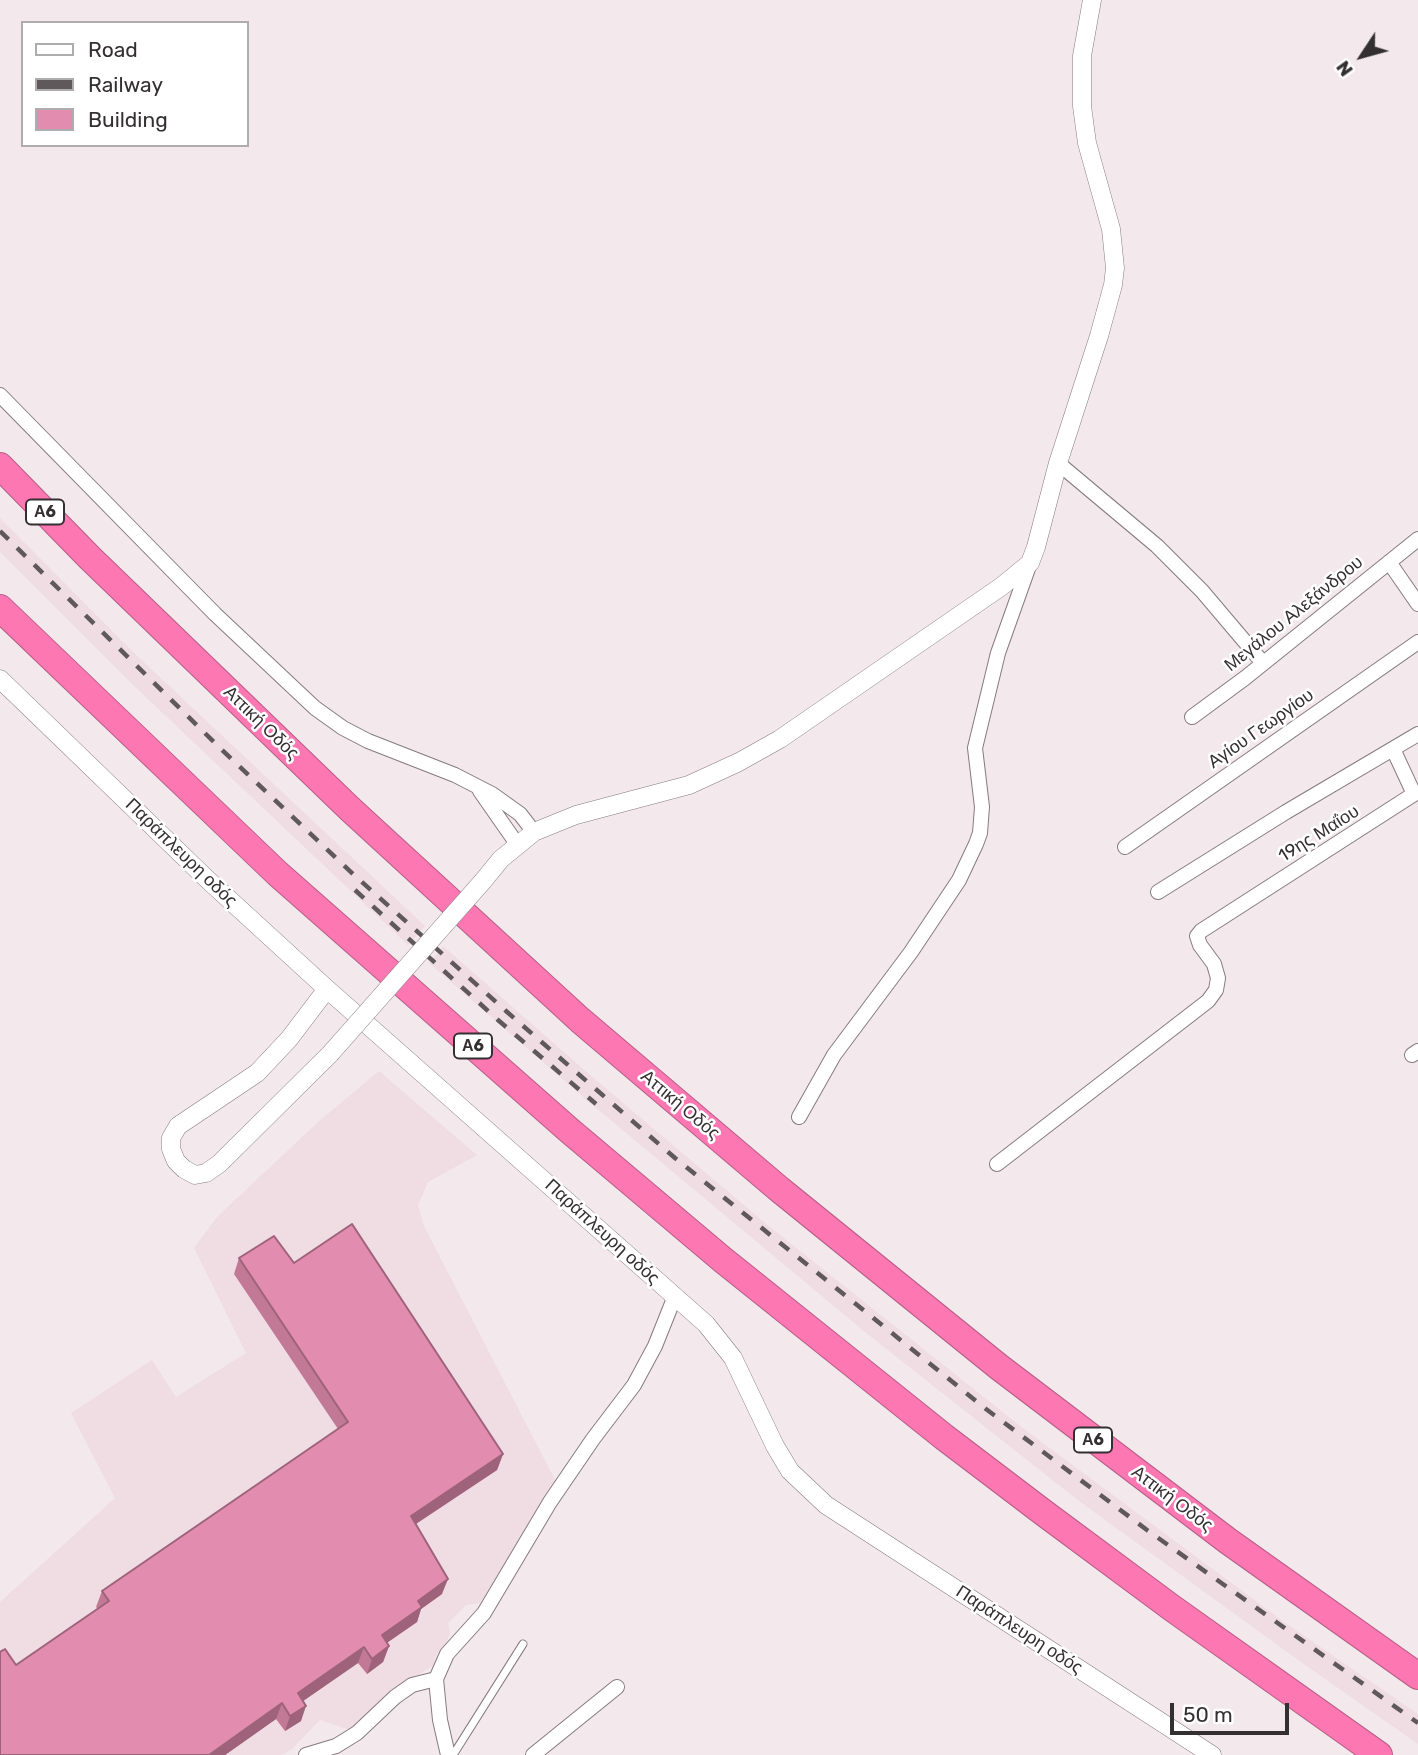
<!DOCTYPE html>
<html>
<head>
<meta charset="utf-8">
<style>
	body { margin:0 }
	#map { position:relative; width:1418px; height:1755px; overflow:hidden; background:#f3e8ec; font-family:Rubik,sans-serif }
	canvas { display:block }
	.legend { position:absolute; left:21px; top:21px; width:228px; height:126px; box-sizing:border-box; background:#fff; border:2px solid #aeacad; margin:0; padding:9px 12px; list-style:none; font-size:21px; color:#342f31 }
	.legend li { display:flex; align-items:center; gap:14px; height:35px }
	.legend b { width:35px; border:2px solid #aeacad }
	.north { position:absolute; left:1327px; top:21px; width:70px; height:70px; -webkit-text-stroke:5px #fff; paint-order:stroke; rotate:234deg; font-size:19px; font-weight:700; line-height:28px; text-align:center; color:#342f31 }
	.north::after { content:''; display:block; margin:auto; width:24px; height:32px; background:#342f31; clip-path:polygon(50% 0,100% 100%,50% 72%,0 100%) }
	.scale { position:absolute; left:1170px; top:1703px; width:119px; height:32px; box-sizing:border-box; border:4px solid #342f31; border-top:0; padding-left:9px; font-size:21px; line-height:24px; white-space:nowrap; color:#342f31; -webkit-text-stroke:5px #fff; paint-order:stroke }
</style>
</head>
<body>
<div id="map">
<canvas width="1418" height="1755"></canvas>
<ul class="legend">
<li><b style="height:9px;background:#fff"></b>Road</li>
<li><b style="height:9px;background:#60595c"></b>Railway</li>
<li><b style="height:19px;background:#e28daf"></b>Building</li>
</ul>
<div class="north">N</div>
<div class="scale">50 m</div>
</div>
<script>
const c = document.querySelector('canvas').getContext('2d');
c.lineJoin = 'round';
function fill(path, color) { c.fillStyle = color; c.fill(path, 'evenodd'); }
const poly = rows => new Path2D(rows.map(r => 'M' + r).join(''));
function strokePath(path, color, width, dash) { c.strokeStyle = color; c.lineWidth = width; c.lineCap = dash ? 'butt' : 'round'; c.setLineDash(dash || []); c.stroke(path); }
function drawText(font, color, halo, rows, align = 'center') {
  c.font = font + ' Rubik,sans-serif'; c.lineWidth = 5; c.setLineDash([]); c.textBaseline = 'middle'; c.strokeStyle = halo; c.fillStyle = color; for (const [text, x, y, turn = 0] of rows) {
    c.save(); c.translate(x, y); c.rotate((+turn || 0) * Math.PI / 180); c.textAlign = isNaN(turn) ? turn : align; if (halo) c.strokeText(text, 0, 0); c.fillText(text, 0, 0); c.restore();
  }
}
fill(poly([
	[0,518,134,653,425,926,408,945,132,684,0,552],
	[443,946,590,1075,765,1223,1024,1429,1284,1622,1418,1714,1418,1744,1301,1662,1079,1501,865,1332,589,1102,429,963],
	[379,1071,477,1155,428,1182,418,1205,424,1226,556,1482,480,1603,466,1605,448,1623,450,1633,445,1647,437,1653,434,1665,397,1688,350,1730,320,1720,292,1749,281,1755,0,1755,0,1602,115,1498,71,1413,152,1360,176,1397,246,1353,194,1248,218,1216,318,1122]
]), '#f0dce3');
const service = poly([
	[453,1755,523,1644]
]);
const minor = poly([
	[0,395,215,614,315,708,343,728,368,741,455,775,492,794,520,814,534,832],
	[1058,463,1157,546,1202,591,1263,663],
	[1389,562,1418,604],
	[1192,717,1245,678,1418,539],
	[480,791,517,844],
	[1125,847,1418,642],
	[1158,892,1286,812,1418,734],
	[1412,1055,1418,1051],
	[799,1117,834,1055,911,952,959,880,976,844,980,833,982,807,975,748,998,653,1030,563],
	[997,1164,1208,1001,1216,990,1218,978,1214,964,1200,945,1197,936,1201,931,1414,794,1393,749],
	[306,1755,336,1746,357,1733,395,1697,412,1685,436,1679],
	[448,1755,440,1720,436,1679,447,1654,484,1613,550,1502,593,1439,634,1385,655,1346,675,1296],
	[533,1755,617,1687]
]);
const tertiary = poly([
	[0,679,208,880,327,989,706,1324,733,1358,775,1446,790,1471,826,1505,1212,1755],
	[483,881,501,859,534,832,576,815,689,785,739,762,780,739,1002,586,1030,563,1036,547,1058,463,1099,336,1113,285,1115,268,1111,229,1087,143,1082,106,1082,56,1092,0],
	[327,989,289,1039,257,1073,178,1126,171,1138,171,1149,176,1161,184,1169,195,1175,206,1173,219,1164,330,1054]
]);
const motorway = poly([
	[0,466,90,558,350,809,580,1020,779,1189,999,1367,1228,1541,1418,1676],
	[0,608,278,874,570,1131,723,1260,944,1437,1044,1513,1172,1608,1379,1755]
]);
strokePath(service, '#867b7f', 9);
strokePath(minor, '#867b7f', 16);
strokePath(tertiary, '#867b7f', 19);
strokePath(motorway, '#b75e85', 28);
strokePath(service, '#fff', 7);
strokePath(minor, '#fff', 14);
strokePath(tertiary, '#fff', 18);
strokePath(motorway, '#fd77b2', 26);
strokePath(poly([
	[0,531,219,747,353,874,506,1011,675,1158,986,1409,1147,1530,1418,1723],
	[355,890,498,1020,596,1104]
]), '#60595c', 4.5, [12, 12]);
const tertiaryBridge = poly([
	[330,1054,483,881]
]);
strokePath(tertiaryBridge, '#867b7f', 19, []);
strokePath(tertiaryBridge, '#fff', 18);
fill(poly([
	[239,1258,294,1263,503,1454,497,1470,416,1524,442,1594,421,1609,417,1622,387,1643,389,1646,383,1662,367,1674,358,1663,303,1701,301,1721,285,1731,276,1719,225,1755,0,1755,16,1665,98,1609,96,1607,102,1591,338,1429,234,1274]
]), '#c27996');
fill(poly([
	[503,1454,497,1470,405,1531,411,1516],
	[448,1579,442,1594,421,1609,417,1622,376,1650,382,1635,418,1601],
	[389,1646,383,1662,367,1674,372,1659],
	[364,1647,358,1663,293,1708,298,1693],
	[282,1703,276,1719,225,1755,209,1755],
	[306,1706,301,1721,285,1731,290,1716]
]), '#9e637a');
const building = poly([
	[352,1224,503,1454,411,1516,448,1579,418,1601,422,1607,382,1635,389,1646,372,1659,364,1647,298,1693,306,1706,290,1716,282,1703,209,1755,0,1755,0,1652,5,1649,16,1665,109,1601,102,1591,348,1422,239,1258,274,1236,294,1263,352,1224]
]);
fill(building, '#e28daf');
strokePath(building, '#9e637a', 2);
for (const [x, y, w] of [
	[45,512,38],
	[473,1046,38],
	[1093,1440,38]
]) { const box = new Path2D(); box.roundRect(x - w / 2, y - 12.5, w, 25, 5); c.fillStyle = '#fff'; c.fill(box); strokePath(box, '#342f31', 2); }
drawText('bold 16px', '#342f31', null, [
	["Α6",45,512],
	["Α6",473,1046],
	["Α6",1093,1440]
]);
drawText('18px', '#342f31', '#fff', [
	["Μεγάλου Αλεξάνδρου",1294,614,-39],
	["Αττική Οδός",261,723,44],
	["Αγίου Γεωργίου",1261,729,-35],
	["19ης Μαΐου",1319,834,-32],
	["Παράπλευρη οδός",181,853,44],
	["Αττική Οδός",680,1105,40],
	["Παράπλευρη οδός",602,1232,42],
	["Αττική Οδός",1172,1499,37],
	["Παράπλευρη οδός",1019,1630,33]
]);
</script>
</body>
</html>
